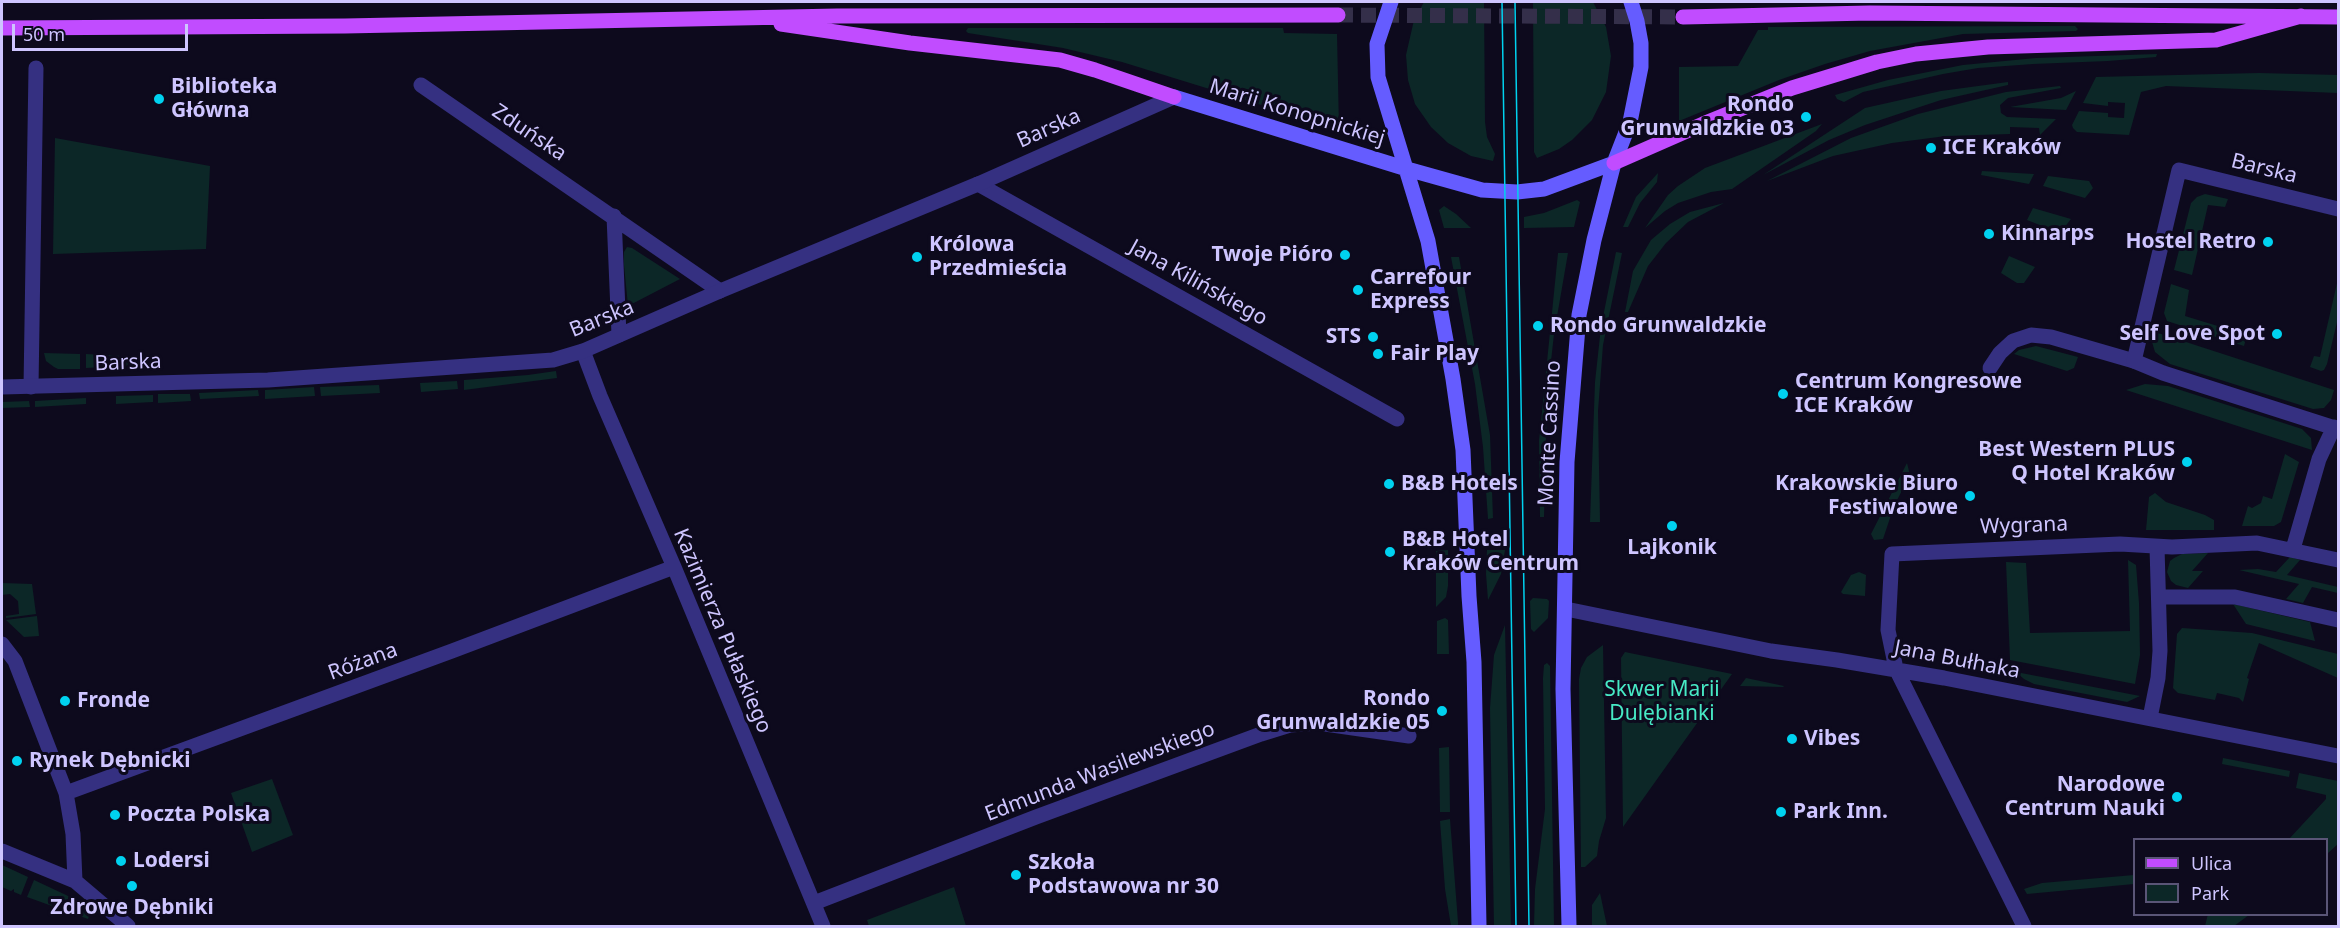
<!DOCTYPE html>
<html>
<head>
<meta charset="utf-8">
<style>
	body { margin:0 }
	#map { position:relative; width:2340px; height:928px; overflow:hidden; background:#0d0a1d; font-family:"Noto Sans",sans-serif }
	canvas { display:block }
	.frame { position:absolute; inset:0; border:3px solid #cec5ff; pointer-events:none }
	.legend { position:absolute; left:2133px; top:838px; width:195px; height:78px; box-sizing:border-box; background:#0d0a1d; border:2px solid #5a5577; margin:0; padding:8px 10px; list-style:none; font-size:18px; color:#cec5ff }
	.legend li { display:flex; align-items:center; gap:12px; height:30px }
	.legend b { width:30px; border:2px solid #5a5577 }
	.scale { position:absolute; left:12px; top:24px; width:176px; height:27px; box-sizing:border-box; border:3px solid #cec5ff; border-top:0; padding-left:8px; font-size:18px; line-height:21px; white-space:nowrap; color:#cec5ff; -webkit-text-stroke:4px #0d0a1d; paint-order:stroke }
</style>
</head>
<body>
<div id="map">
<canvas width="2340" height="928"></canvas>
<div class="frame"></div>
<ul class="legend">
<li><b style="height:8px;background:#c14cff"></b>Ulica</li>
<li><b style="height:16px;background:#0c2727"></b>Park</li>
</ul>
<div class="scale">50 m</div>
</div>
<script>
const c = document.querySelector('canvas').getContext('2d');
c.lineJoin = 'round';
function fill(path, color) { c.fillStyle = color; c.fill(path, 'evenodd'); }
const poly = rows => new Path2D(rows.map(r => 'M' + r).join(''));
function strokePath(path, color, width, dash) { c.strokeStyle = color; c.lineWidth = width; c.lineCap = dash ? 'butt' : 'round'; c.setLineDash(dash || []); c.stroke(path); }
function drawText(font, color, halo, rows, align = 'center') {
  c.font = font + ' "Noto Sans",sans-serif'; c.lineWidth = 6; c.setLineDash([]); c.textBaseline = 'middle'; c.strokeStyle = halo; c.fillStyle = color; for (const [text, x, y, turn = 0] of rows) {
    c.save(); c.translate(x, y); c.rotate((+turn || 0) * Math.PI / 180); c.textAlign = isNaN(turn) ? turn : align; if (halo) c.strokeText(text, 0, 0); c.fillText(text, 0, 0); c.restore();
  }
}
fill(poly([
	[1424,2,1484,2,1485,122,1487,137,1495,154,1493,161,1471,156,1448,143,1431,127,1415,104,1408,80,1406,55,1414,20],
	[1533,2,1593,2,1606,27,1611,56,1606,92,1592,120,1572,140,1559,149,1537,158,1534,152],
	[2075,26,2078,29,2076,31,1963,34,1870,51,1825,64,1779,80,1679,121,1679,67,1738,66,1758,30,1768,30,1768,27],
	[968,28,1283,28,1284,33,1337,34,1339,129,1122,62,1063,48,968,33,966,31],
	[2157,54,2156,57,2108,61,2033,64,1978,68,1943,74,1863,92,1844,102,1837,99,1835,95,1888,80,1963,65,2036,58],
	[2259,73,2338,75,2338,93,2166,86,2141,92,2129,135,2077,132,2073,128,2072,125,2079,111,2108,113,2108,117,2124,118,2125,103,2108,102,2108,106,2083,103,2096,77],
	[2008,82,2008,85,1941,100,1865,125,1829,140,1763,175,1865,108,1941,91],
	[2060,86,2061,88,2008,98,2000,105,2001,113,2007,117,2056,119,2040,135,2039,128,2010,127,2010,134,1946,136,1892,143,1833,156,1767,181,1851,138,1918,114,2006,92],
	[2076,91,2066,110,2010,107,2061,98],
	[1822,124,1816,131,1732,189,1711,192,1678,203,1665,211,1645,228,1668,195,1678,186,1705,168],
	[55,138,210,166,206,249,53,254],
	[1982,171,2034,174,2029,184,1981,175],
	[1658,173,1657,182,1640,203,1628,227,1623,227,1636,197],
	[2048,176,2089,181,2093,188,2085,198,2043,186],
	[2205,194,2228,199,2225,207,2208,205,2192,275,2174,270,2191,203,2197,197],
	[1577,200,1580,202,1574,227,1524,228,1524,217,1544,213],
	[1724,203,1688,222,1666,243,1648,266,1628,312,1625,312,1633,271,1651,240,1670,224,1690,212],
	[1444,206,1456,214,1471,228,1444,228,1439,210],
	[2033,208,2071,219,2060,233,2027,220],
	[627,247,632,248,680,279,628,306,624,265,624,252],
	[1616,252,1622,253,1603,345,1598,411,1600,522,1590,522,1595,382,1601,327],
	[1558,253,1568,253,1554,334,1547,398,1544,517,1540,517,1539,441],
	[2009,256,2035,267,2024,283,2017,283,2001,273],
	[1451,257,1459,257,1490,435,1493,518,1488,519,1483,447,1475,384],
	[2338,279,2338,318,2327,364,2324,370,2321,371,2310,367,2314,356,2320,357],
	[2171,284,2189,290,2185,316,2247,335,2244,346,2167,321,2164,313],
	[2152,331,2334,390,2331,400,2324,408,2313,409,2170,364,2155,352,2152,342],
	[2036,346,2078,357,2074,368,2067,371,2014,354,2019,350],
	[44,353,80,354,80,369,58,369,54,367,46,361],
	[86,354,143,357,143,365,86,368],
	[556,371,557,378,464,390,464,380,528,375],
	[457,381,458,389,421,392,420,383],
	[2145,384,2168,386,2302,429,2311,438,2312,450,2126,390],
	[379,385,380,393,321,396,320,387],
	[314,387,315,396,265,399,265,390],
	[258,390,259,396,200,399,199,393],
	[158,394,190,394,191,401,158,403],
	[153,395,153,402,116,404,116,396],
	[86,398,86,404,35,407,35,401],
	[29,401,30,407,2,408,2,402],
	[2285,454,2299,462,2281,522,2274,526,2242,526,2248,506,2252,508,2261,503,2263,496,2272,499],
	[1907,463,1910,475,1894,506,1883,539,1874,540,1871,534],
	[2155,493,2166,502,2205,515,2214,520,2214,530,2146,530,2149,497],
	[1448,550,1448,586,1446,597,1436,607,1436,551],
	[1487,550,1505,550,1501,574,1488,600,1486,574],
	[2208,553,2192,571,2203,571,2188,588,2176,585,2171,581,2167,572,2170,561,2174,558,2182,554],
	[2290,557,2300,560,2287,575,2338,587,2338,593,2312,587,2303,603,2286,599,2299,584,2239,570,2258,569,2276,572],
	[2128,560,2136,565,2139,603,2140,655,2135,684,2010,660,2006,562,2026,563,2030,633,2130,631],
	[1859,572,1866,575,1865,596,1843,594,1841,592,1851,575],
	[2,583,32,584,36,614,6,618,6,616,19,614,18,601,10,594,2,595],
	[1533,598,1547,599,1549,601,1548,618,1534,632,1531,629,1530,601],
	[2233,604,2310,622,2315,641,2246,624],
	[37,616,39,636,24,637,6,620],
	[1445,618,1448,620,1449,654,1437,654,1437,621],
	[1505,625,1511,926,1494,926,1490,708,1494,655],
	[2182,628,2252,633,2338,654,2338,678,2259,643,2247,678,2249,679,2243,702,2239,698,2217,693,2215,700,2178,693,2173,688,2177,634],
	[1603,645,1606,818,1599,841,1597,856,1585,867,1581,867,1579,679,1581,668,1587,657],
	[1625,652,1732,674,1623,827,1621,658],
	[1547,663,1550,666,1554,926,1534,926,1535,889,1545,809,1543,678,1544,665],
	[2016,672,2140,696,2127,702,2034,684,2024,679],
	[1746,678,1784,686,1783,687,1740,686],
	[1449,747,1450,812,1440,812,1439,748],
	[2223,758,2290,771,2289,777,2222,764],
	[2299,773,2338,781,2338,844,2327,854,2326,840,2289,839,2326,799,2326,795,2296,788],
	[272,779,293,835,252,852,231,793],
	[1450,819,1458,922,1458,926,1451,926,1445,889,1440,821],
	[2,865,28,877,21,895,14,892,14,889,11,891,2,887],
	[2134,875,2134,884,2027,894,2024,889,2042,883],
	[34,880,81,902,91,910,88,919,27,897],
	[954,887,966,926,869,926,867,920],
	[1600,893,1607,926,1592,926,1592,905],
	[2208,914,2249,914,2249,915,2234,926,2205,926]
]), '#0c2727');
strokePath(poly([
	[1338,15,1683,17]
]), '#342f4a', 15, [15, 8]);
strokePath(poly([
	[1990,368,2000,353,2013,341,2031,335,2051,337,2134,361]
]), '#353081', 15);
strokePath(poly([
	[421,85,720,291],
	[978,184,1397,419],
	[2338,209,2179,170,2134,361,2163,373,2338,429],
	[614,216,619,335],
	[583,351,600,396,674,567,823,926],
	[31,387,36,68],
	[2293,549,2319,459,2334,427],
	[2160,597,2235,597,2338,620],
	[1566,609,1771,651,1837,660,1944,678,2338,756],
	[2,644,15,661,66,793,73,834,75,881],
	[2150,718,2158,678,2160,651,2157,547],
	[66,793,452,651,674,567],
	[2,851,75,881,128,926],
	[814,903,1036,817,1261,734,1290,725,1318,723,1409,736],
	[2024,926,1896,669,1888,630,1892,554,2120,544,2172,547,2257,543,2338,560]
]), '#353081', 15);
strokePath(poly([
	[2,387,268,380,553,360,583,351,720,291,978,184,1174,97]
]), '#353081', 15);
strokePath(poly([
	[1391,2,1377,44,1378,77,1428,241,1453,379,1463,450,1469,596,1474,662,1479,926],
	[1174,97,1407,169,1482,190,1517,192,1544,189,1614,163],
	[1569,926,1563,689,1567,462,1579,315,1594,240,1614,163,1630,122,1641,67,1641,43,1637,21,1631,2]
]), '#655cff', 15);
strokePath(poly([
	[1683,17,1870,13,2338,17],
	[781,24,910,43,1060,60,1095,70,1174,97],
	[2,28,345,26,837,16,1338,15],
	[1614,163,1703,124,1792,88,1877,62,1916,54,1988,47,2216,40,2301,16]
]), '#c14cff', 15);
strokePath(poly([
	[1502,2,1516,926],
	[1515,2,1529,926]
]), '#00d2f0', 1.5);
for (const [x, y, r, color] of [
	[159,99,6,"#00d2f0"],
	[1806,117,6,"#00d2f0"],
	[1931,148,6,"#00d2f0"],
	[1989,234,6,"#00d2f0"],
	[2268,242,6,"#00d2f0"],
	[1345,255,6,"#00d2f0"],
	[917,257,6,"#00d2f0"],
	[1358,290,6,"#00d2f0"],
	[1538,326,6,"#00d2f0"],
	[2277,334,6,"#00d2f0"],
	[1373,337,6,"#00d2f0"],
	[1378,354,6,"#00d2f0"],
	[1783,394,6,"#00d2f0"],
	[2187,462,6,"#00d2f0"],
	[1389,484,6,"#00d2f0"],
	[1970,496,6,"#00d2f0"],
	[1672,526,6,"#00d2f0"],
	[1390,552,6,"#00d2f0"],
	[65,701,6,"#00d2f0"],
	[1442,711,6,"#00d2f0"],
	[1792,739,6,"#00d2f0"],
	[17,761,6,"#00d2f0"],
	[2177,797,6,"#00d2f0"],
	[1781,812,6,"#00d2f0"],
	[115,815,6,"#00d2f0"],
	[121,861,6,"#00d2f0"],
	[1016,875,6,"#00d2f0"],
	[132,886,6,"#00d2f0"]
]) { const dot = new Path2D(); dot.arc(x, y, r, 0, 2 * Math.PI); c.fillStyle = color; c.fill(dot); strokePath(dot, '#0d0a1d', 2); }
drawText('bold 21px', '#cec5ff', '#0d0a1d', [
	["Biblioteka",171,87],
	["Główna",171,111],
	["Rondo",1794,105,"right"],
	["Grunwaldzkie 03",1794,129,"right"],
	["ICE Kraków",1943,148],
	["Kinnarps",2001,234],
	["Hostel Retro",2256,242,"right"],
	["Królowa",929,245],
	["Przedmieścia",929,269],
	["Twoje Pióro",1333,255,"right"],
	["Carrefour",1370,278],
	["Express",1370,302],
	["Rondo Grunwaldzkie",1550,326],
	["Self Love Spot",2265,334,"right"],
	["STS",1361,337,"right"],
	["Fair Play",1390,354],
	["Centrum Kongresowe",1795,382],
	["ICE Kraków",1795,406],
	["Best Western PLUS",2175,450,"right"],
	["Q Hotel Kraków",2175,474,"right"],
	["B&B Hotels",1401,484],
	["Krakowskie Biuro",1958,484,"right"],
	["Festiwalowe",1958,508,"right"],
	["B&B Hotel",1402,540],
	["Kraków Centrum",1402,564],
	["Lajkonik",1672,548,"center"],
	["Rondo",1430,699,"right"],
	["Grunwaldzkie 05",1430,723,"right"],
	["Fronde",77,701],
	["Vibes",1804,739],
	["Rynek Dębnicki",29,761],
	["Narodowe",2165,785,"right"],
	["Centrum Nauki",2165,809,"right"],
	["Park Inn.",1793,812],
	["Poczta Polska",127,815],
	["Lodersi",133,861],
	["Szkoła",1028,863],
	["Podstawowa nr 30",1028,887],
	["Zdrowe Dębniki",132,908,"center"]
], 'left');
drawText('21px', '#cec5ff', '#0d0a1d', [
	["Marii Konopnickiej",1297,113,17],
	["Barska",1049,129,-24],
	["Zduńska",529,133,34],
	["Barska",2264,169,14],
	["Jana Kilińskiego",1198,283,29],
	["Barska",602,319,-22],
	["Barska",128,363,-2],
	["Monte Cassino",1550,433,-87],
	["Wygrana",2024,526,-2],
	["Kazimierza Pułaskiego",722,631,67],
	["Jana Bułhaka",1957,660,11],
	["Różana",363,662,-20],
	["Edmunda Wasilewskiego",1100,772,-21]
]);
drawText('21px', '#47e9c5', '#0d0a1d', [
	["Skwer Marii",1662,690],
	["Dulębianki",1662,714]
]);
</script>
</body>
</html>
